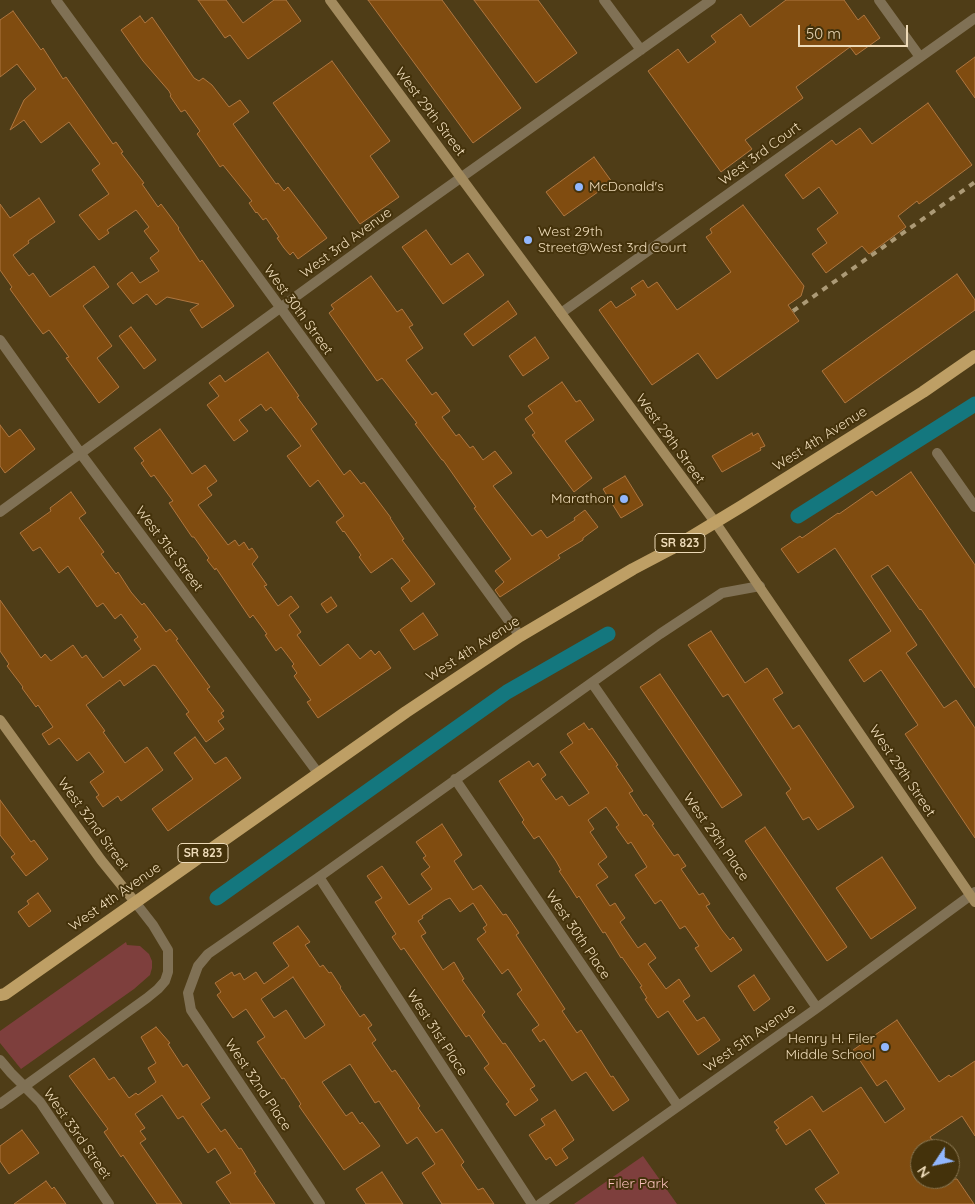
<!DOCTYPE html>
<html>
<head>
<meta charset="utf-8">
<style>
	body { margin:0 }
	#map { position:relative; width:975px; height:1204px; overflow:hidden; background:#4f3d17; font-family:Quicksand,sans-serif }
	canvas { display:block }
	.north { position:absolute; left:910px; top:1139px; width:50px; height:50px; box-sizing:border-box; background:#44320b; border:1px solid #887550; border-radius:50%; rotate:236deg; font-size:14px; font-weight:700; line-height:20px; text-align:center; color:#eddab8 }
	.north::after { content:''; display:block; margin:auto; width:18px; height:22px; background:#92b7fd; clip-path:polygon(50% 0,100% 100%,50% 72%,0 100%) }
	.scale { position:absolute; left:798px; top:25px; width:110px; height:22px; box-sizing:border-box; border:2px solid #eddab8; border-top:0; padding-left:6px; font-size:15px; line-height:18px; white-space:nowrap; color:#eddab8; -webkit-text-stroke:4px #44320b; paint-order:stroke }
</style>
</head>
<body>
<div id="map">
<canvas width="975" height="1204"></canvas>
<div class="north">N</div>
<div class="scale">50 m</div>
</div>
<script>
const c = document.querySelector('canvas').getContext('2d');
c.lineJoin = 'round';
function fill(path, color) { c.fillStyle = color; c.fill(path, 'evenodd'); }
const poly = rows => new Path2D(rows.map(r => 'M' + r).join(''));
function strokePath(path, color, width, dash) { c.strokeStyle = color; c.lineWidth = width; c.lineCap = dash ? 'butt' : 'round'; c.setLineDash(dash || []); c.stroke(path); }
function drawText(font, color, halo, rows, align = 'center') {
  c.font = font + ' Quicksand,sans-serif'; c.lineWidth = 4; c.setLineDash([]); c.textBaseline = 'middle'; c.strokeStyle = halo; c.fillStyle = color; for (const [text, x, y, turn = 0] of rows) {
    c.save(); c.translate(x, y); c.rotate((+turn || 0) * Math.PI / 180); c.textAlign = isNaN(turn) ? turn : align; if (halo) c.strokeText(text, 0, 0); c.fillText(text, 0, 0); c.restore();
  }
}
fill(poly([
	[126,942,127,945,140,946,149,954,152,961,152,968,150,975,134,989,21,1069,0,1043,0,1031],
	[643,1156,677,1204,574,1204]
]), '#7e3f3d');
strokePath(poly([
	[798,516,975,404],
	[217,898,507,692,608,634]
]), '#14777e', 15);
const building = poly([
	[198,0,226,0,243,23,274,0,286,0,301,21,248,59,230,35,225,38,198,0],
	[368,0,442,0,521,108,473,143,368,0],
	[474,0,538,0,577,53,536,83,474,0],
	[786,0,844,0,858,20,864,15,880,38,856,55,850,47,796,87,803,98,745,140,752,149,721,172,648,71,678,49,688,63,716,42,711,36,741,14,750,27,786,0],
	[13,11,41,50,43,48,63,79,66,77,113,144,116,142,123,152,121,153,144,183,142,184,158,207,161,204,179,228,178,229,200,262,202,260,234,306,202,328,190,310,199,304,167,297,156,305,147,294,133,304,117,284,132,272,140,283,159,271,150,258,159,251,144,231,149,227,136,210,107,230,109,233,99,240,79,215,109,194,92,170,100,164,69,122,41,143,24,120,10,130,24,100,36,89,17,64,0,77,0,20,13,11],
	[140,16,145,23,152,17,194,78,199,81,203,78,212,85,229,107,240,100,249,112,233,124,276,184,278,183,284,191,288,187,327,238,298,259,293,252,290,255,284,248,277,238,279,237,266,218,263,220,257,212,256,213,249,203,252,201,223,165,220,167,205,145,197,134,200,131,185,110,181,112,170,96,171,95,169,91,143,61,121,30,140,16],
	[975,57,975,98,956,71,975,57],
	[332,61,390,141,370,156,399,197,360,224,273,103,332,61],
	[928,103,972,165,919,204,917,201,898,216,906,227,869,254,862,246,826,273,812,254,827,243,817,229,838,213,819,187,803,199,785,175,832,140,836,145,860,128,872,144,928,103],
	[594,157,612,182,564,216,546,192,594,157],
	[39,198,55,222,28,241,29,243,13,255,29,276,33,273,50,297,94,266,109,287,83,306,112,346,97,358,119,387,99,403,66,358,69,357,49,330,43,334,34,322,10,289,12,287,0,270,0,204,10,218,39,198],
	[743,205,804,286,801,296,788,305,799,321,717,379,698,353,652,385,599,310,611,301,616,308,636,295,631,288,643,280,648,288,657,282,677,310,731,272,706,237,712,233,710,229,743,205],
	[426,230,451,265,468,253,484,275,443,304,402,247,426,230],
	[957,274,975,300,975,310,845,403,822,371,957,274],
	[371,276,397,312,402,309,413,325,409,327,423,348,406,360,432,395,436,392,450,411,442,417,456,436,459,434,470,448,473,446,483,460,495,451,512,473,493,486,532,536,541,530,547,538,575,520,574,518,585,510,598,527,583,538,583,540,558,555,560,558,500,597,495,590,504,582,495,571,511,559,474,508,476,507,443,460,442,460,415,424,417,423,382,378,377,381,329,313,334,309,331,305,371,276],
	[508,301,517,314,473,346,464,334,508,301],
	[131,327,156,360,144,369,119,336,131,327],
	[535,337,549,358,523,376,509,356,535,337],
	[268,352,299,396,297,397,317,424,311,429,344,475,350,470,361,484,364,482,391,518,390,518,404,539,402,540,435,584,411,602,401,588,410,581,392,558,371,573,359,557,361,555,344,531,343,532,336,522,344,516,318,480,310,487,287,456,301,446,271,407,266,411,261,404,239,420,248,431,234,441,207,405,219,396,209,383,220,375,225,382,268,352],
	[562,382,576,402,580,400,594,420,565,441,592,478,574,492,532,435,535,433,525,419,533,413,528,406,562,382],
	[0,425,9,437,20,429,35,449,5,473,0,466,0,425],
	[160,429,192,474,205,465,217,481,207,488,212,495,198,505,228,545,235,540,239,546,244,542,249,550,252,548,258,557,252,564,267,585,264,586,278,606,291,596,299,607,289,615,301,632,297,635,320,666,348,644,360,659,371,650,375,655,379,651,391,668,318,718,307,702,311,700,294,676,297,673,292,666,294,664,281,647,276,651,265,635,267,634,253,615,250,618,216,568,215,570,207,560,209,558,194,537,192,537,169,503,173,501,154,475,151,477,141,463,144,461,134,448,160,429],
	[752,433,753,436,758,433,765,446,760,448,761,450,722,472,712,456,752,433],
	[911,472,975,565,975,688,921,609,920,610,888,565,871,576,917,645,906,653,944,708,956,700,975,728,975,838,905,734,918,725,881,670,864,682,849,660,891,631,835,548,798,573,781,549,800,536,802,538,838,513,839,514,872,491,876,496,911,472],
	[625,476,643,505,621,518,603,489,625,476],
	[71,492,86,513,79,518,104,552,101,554,116,574,118,572,131,592,142,605,144,603,166,632,170,629,178,639,176,640,210,687,207,689,224,711,221,713,224,717,218,721,224,729,206,742,186,714,189,712,156,666,153,665,124,686,120,680,86,705,105,731,103,732,125,763,147,747,163,770,121,801,118,796,103,807,96,797,99,795,90,782,104,772,89,752,77,761,59,738,49,745,42,734,53,727,38,705,36,707,22,688,23,687,7,666,9,664,0,651,0,600,41,658,45,654,51,661,73,645,82,658,86,655,103,678,141,649,134,640,138,637,121,614,115,619,103,603,97,607,68,566,59,573,40,547,33,551,20,533,51,511,50,508,71,492],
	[331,597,337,606,327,613,321,604,331,597],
	[423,613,438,635,414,650,400,630,423,613],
	[711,631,745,683,767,668,783,693,773,699,793,729,799,725,854,807,818,830,809,817,803,820,786,793,791,789,728,694,723,697,688,645,711,631],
	[660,674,742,795,722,808,640,687,660,674],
	[584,723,589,730,592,728,618,765,616,766,633,791,629,793,644,816,646,814,654,824,652,825,674,856,678,854,686,866,681,869,699,895,703,893,710,904,706,906,722,930,730,940,733,937,742,950,711,972,695,948,699,946,685,926,680,929,661,900,655,904,635,875,647,867,631,842,628,844,616,827,619,825,606,807,588,820,594,829,590,832,607,857,598,864,608,877,596,885,610,906,615,903,620,911,625,918,620,922,638,948,645,943,656,958,648,964,666,989,679,979,690,996,683,1001,697,1021,704,1017,720,1040,698,1055,668,1011,658,1018,645,999,647,998,640,987,642,986,622,957,621,958,605,932,603,933,579,896,577,898,568,884,559,871,561,870,556,861,539,836,534,839,522,822,524,820,499,781,529,761,533,767,538,763,546,775,541,779,556,800,562,796,569,806,589,793,560,752,573,743,567,734,584,723],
	[195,737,215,764,226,757,241,778,168,831,152,809,193,779,174,753,195,737],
	[0,800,31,842,34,840,48,859,26,876,11,857,15,854,0,835,0,800],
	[442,824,462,855,454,861,473,890,481,885,503,915,506,914,519,933,516,935,565,1009,562,1011,577,1033,581,1030,611,1077,613,1076,629,1100,613,1111,586,1072,572,1081,544,1039,540,1042,532,1030,539,1025,517,994,522,990,508,969,502,974,477,939,486,932,483,928,487,925,473,903,460,912,450,898,445,900,422,916,423,918,418,921,426,933,421,936,443,970,454,962,464,979,462,980,485,1012,482,1015,503,1044,505,1043,535,1086,530,1089,538,1100,515,1116,506,1104,509,1102,484,1068,489,1064,469,1035,466,1037,404,948,401,950,392,937,396,934,375,902,382,898,367,876,382,866,409,905,432,889,421,874,430,867,423,858,426,856,416,842,442,824],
	[765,827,847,947,827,961,745,841,765,827],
	[882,857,916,908,871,939,836,888,882,857],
	[38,893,51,911,29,927,18,912,29,904,27,901,38,893],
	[298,926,310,942,305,945,320,967,323,965,329,973,331,972,341,987,340,988,360,1017,364,1014,372,1025,368,1028,376,1040,372,1043,392,1072,395,1070,420,1106,418,1108,436,1133,442,1129,464,1162,461,1165,478,1190,483,1188,494,1204,442,1204,422,1173,435,1164,417,1137,407,1144,379,1101,375,1103,350,1064,322,1082,346,1116,352,1112,360,1124,362,1122,380,1146,344,1170,299,1106,301,1104,284,1078,282,1079,257,1042,265,1037,246,1009,233,1018,217,995,221,992,215,983,232,972,234,976,240,973,244,980,256,972,264,984,289,966,273,943,298,926],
	[293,977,325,1025,305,1039,286,1010,274,1018,261,999,293,977],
	[754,975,770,999,754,1011,738,986,754,975],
	[897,1020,939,1082,949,1075,951,1077,975,1061,975,1136,962,1116,930,1137,938,1149,920,1149,920,1179,957,1179,974,1204,826,1204,815,1189,839,1173,810,1129,786,1145,776,1130,779,1128,774,1122,812,1096,823,1112,861,1087,885,1123,905,1109,886,1080,877,1086,853,1050,897,1020],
	[156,1027,170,1043,168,1044,183,1067,187,1064,210,1098,201,1104,221,1132,225,1129,239,1149,241,1148,256,1172,254,1173,275,1204,231,1204,216,1182,231,1173,215,1148,208,1153,183,1116,178,1119,162,1095,135,1114,145,1128,140,1131,146,1139,140,1143,182,1204,157,1204,123,1155,121,1157,104,1132,108,1129,69,1076,94,1058,109,1080,114,1077,129,1098,136,1093,138,1095,156,1082,148,1068,156,1063,141,1037,156,1027],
	[555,1110,574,1140,562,1149,568,1158,556,1166,550,1157,546,1160,529,1135,545,1125,541,1119,555,1110],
	[22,1130,39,1153,9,1174,0,1161,0,1146,22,1130],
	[382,1172,403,1204,366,1204,356,1189,382,1172],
	[46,1181,52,1189,54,1187,66,1204,14,1204,46,1181]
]);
fill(building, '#804c10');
strokePath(building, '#ae7640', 1);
strokePath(poly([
	[56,0,520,636],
	[604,0,641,50],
	[879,0,920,57],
	[561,313,975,18],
	[0,340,81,454,318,773],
	[937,453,975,507],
	[0,512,383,233,711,0],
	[592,683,817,1008],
	[455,779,678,1106],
	[319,877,532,1204],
	[0,1060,11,1073,40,1102,109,1204],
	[0,1104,147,998,158,989,165,981,168,972,168,950,153,925,135,902],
	[320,1204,191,1010,188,993,198,966,208,954,319,877,660,634,722,593,760,586],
	[540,1204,817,1008,975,892]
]), '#807155', 10);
strokePath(poly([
	[330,0,715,522,975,902],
	[0,720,101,860,135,902]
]), '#a38b5e', 10);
strokePath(poly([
	[0,995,5,994,406,712,520,636,633,569,671,549,742,506,923,392,975,356]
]), '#be9f65', 12);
strokePath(poly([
	[793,311,975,182]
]), '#ac9a76', 4, [6, 6]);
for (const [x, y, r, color] of [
	[579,187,5,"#92b7fd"],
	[528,240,5,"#92b7fd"],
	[624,499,5,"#92b7fd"],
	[885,1047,5,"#92b7fd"]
]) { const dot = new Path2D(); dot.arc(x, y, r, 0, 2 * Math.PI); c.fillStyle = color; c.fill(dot); strokePath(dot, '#44320b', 2); }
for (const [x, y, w] of [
	[680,543,50],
	[203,853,50]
]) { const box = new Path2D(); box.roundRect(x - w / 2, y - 9.5, w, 19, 4); c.fillStyle = '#44320b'; c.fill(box); strokePath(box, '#eddab8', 1); }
drawText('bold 12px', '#eddab8', null, [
	["SR 823",680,543],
	["SR 823",203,853]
]);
drawText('14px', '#eddab8', '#44320b', [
	["West 29th Street",430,112,53],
	["West 3rd Court",760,154,-36],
	["West 3rd Avenue",346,243,-36],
	["West 30th Street",298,310,54],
	["West 29th Street",670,439,54],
	["West 4th Avenue",820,439,-32],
	["West 31st Street",169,549,53],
	["West 4th Avenue",473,649,-33],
	["West 29th Street",902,771,56],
	["West 32nd Street",93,824,54],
	["West 29th Place",716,837,55],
	["West 4th Avenue",115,897,-35],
	["West 30th Place",578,935,56],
	["West 31st Place",437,1033,57],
	["West 5th Avenue",750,1038,-35],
	["West 32nd Place",258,1085,56],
	["West 33rd Street",77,1134,55]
]);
drawText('14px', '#eddab8', '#44320b', [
	["McDonald's",589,187],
	["West 29th",538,232],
	["Street@West 3rd Court",538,248],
	["Marathon",614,499,"right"],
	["Henry H. Filer",875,1039,"right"],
	["Middle School",875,1055,"right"]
], 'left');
drawText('14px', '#f9bfbb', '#44320b', [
	["Filer Park",638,1184]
]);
</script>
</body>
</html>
